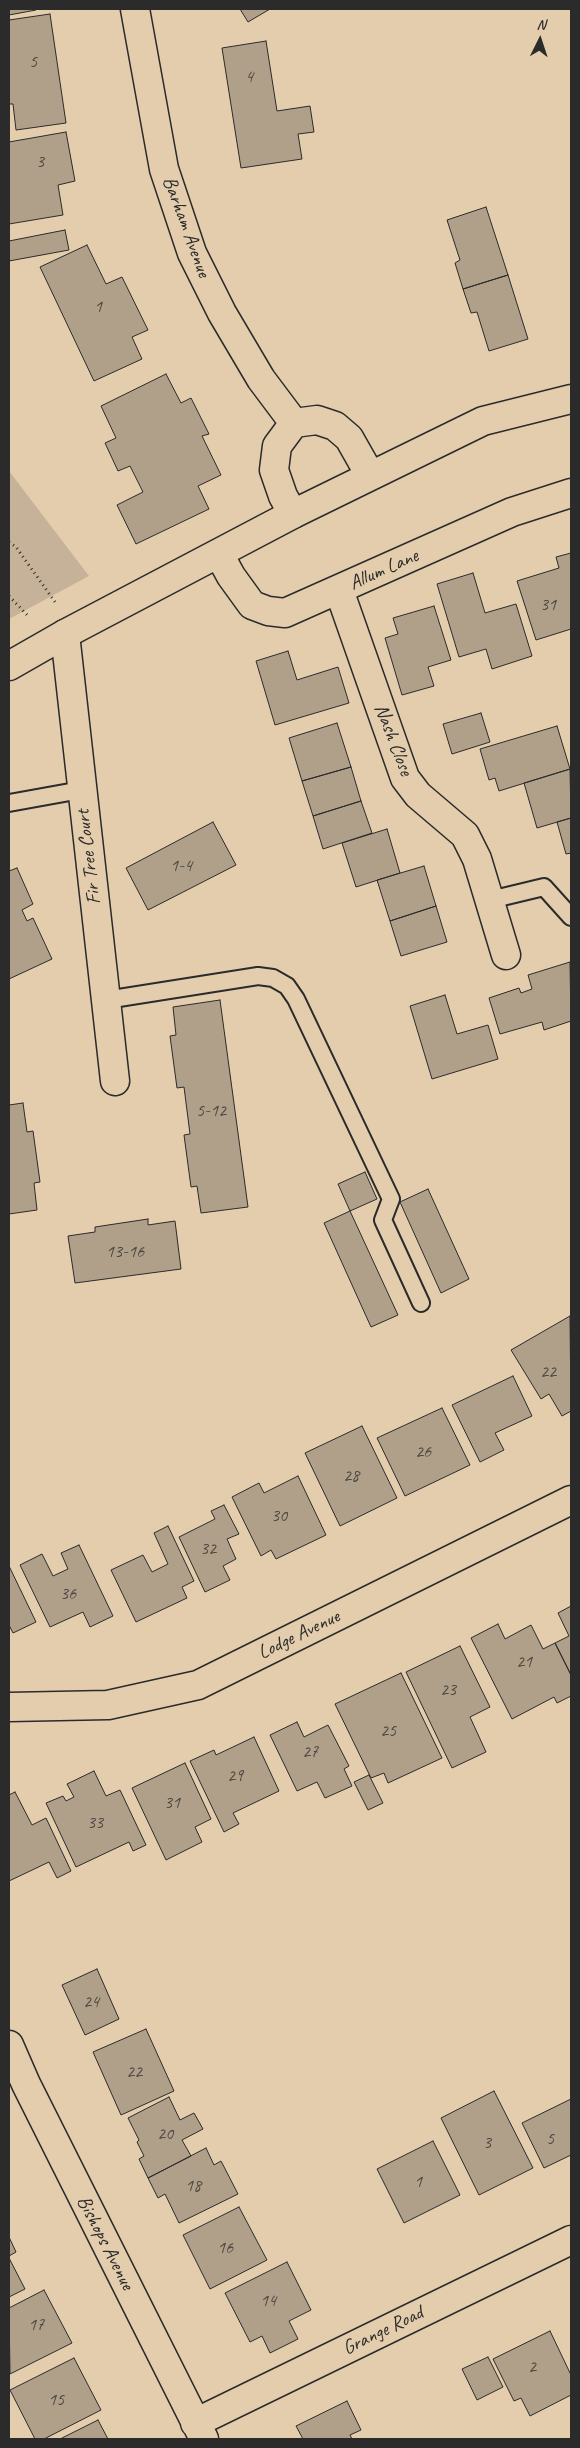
<!DOCTYPE html>
<html>
<head>
<meta charset="utf-8">
<style>
	body { margin:0 }
	#map { position:relative; width:580px; height:2448px; overflow:hidden; background:#e4cdad; font-family:Caveat,sans-serif }
	canvas { display:block }
	.frame { position:absolute; inset:0; border:10px solid #2b2b2b; pointer-events:none }
	.north { position:absolute; left:515px; top:15px; width:50px; height:50px; -webkit-text-stroke:4px #e4cdad; paint-order:stroke; rotate:4deg; font-size:14px; font-weight:700; line-height:20px; text-align:center; color:#2b2b2b }
	.north::after { content:''; display:block; margin:auto; width:18px; height:22px; background:#2b2b2b; clip-path:polygon(50% 0,100% 100%,50% 72%,0 100%) }
</style>
</head>
<body>
<div id="map">
<canvas width="580" height="2448"></canvas>
<div class="frame"></div>
<div class="north">N</div>
</div>
<script>
const c = document.querySelector('canvas').getContext('2d');
c.lineJoin = 'round';
function fill(path, color) { c.fillStyle = color; c.fill(path, 'evenodd'); }
const poly = rows => new Path2D(rows.map(r => 'M' + r).join(''));
function strokePath(path, color, width, dash) { c.strokeStyle = color; c.lineWidth = width; c.lineCap = dash ? 'butt' : 'round'; c.setLineDash(dash || []); c.stroke(path); }
function drawText(font, color, halo, rows, align = 'center') {
  c.font = font + ' Caveat,sans-serif'; c.lineWidth = 4; c.setLineDash([]); c.textBaseline = 'middle'; c.strokeStyle = halo; c.fillStyle = color; for (const [text, x, y, turn = 0] of rows) {
    c.save(); c.translate(x, y); c.rotate((+turn || 0) * Math.PI / 180); c.textAlign = isNaN(turn) ? turn : align; if (halo) c.strokeText(text, 0, 0); c.fillText(text, 0, 0); c.restore();
  }
}
fill(poly([
	[9,471,89,576,9,619]
]), '#c6b298');
const building = poly([
	[9,9,36,9,36,10,9,15,9,9],
	[240,9,270,9,248,22,240,9],
	[50,14,66,123,16,130,13,104,9,104,9,20,50,14],
	[266,41,277,111,310,106,314,132,298,134,302,159,241,168,222,48,266,41],
	[66,132,75,181,58,185,63,215,9,224,9,142,66,132],
	[486,207,508,275,463,289,455,263,460,260,447,220,486,207],
	[65,230,69,250,9,261,9,241,65,230],
	[87,245,106,284,122,277,148,330,132,337,142,359,94,381,40,267,87,245],
	[508,275,528,339,489,351,477,312,471,313,463,289,508,275],
	[166,374,181,403,191,398,209,434,202,436,221,475,198,486,209,509,136,544,117,505,143,492,130,466,118,471,105,443,116,438,101,406,166,374],
	[571,553,571,629,536,640,517,581,559,568,556,557,571,553],
	[473,573,485,613,516,604,532,656,492,669,486,649,459,657,437,584,473,573],
	[434,606,451,660,428,667,434,686,402,695,385,638,398,634,393,618,434,606],
	[288,651,297,680,338,667,349,703,275,725,256,661,288,651],
	[481,713,490,742,452,754,443,724,481,713],
	[337,723,351,767,302,781,289,738,337,723],
	[557,726,570,769,499,791,495,778,489,780,480,749,557,726],
	[351,767,361,801,313,816,302,781,351,767],
	[570,769,571,818,537,828,524,783,570,769],
	[361,801,372,833,323,849,313,816,361,801],
	[571,818,571,853,566,854,557,822,571,818],
	[213,822,236,865,148,910,126,868,213,822],
	[387,829,400,873,356,887,342,843,387,829],
	[424,866,436,906,390,921,377,880,424,866],
	[17,868,33,904,22,910,27,921,33,918,52,959,9,979,9,871,17,868],
	[436,906,447,942,401,956,390,921,436,906],
	[570,962,571,1021,544,1030,542,1022,500,1034,489,998,519,988,521,993,532,989,528,975,570,962],
	[445,995,457,1034,488,1025,498,1059,432,1079,410,1006,445,995],
	[220,1000,248,1207,201,1213,197,1186,191,1187,184,1135,190,1134,184,1087,177,1088,170,1036,176,1035,173,1007,220,1000],
	[23,1103,27,1132,33,1131,40,1182,34,1183,37,1210,9,1214,9,1105,23,1103],
	[365,1172,377,1199,350,1211,338,1184,365,1172],
	[428,1189,469,1279,441,1293,400,1202,428,1189],
	[350,1211,398,1315,371,1327,324,1223,350,1211],
	[148,1219,148,1225,175,1221,181,1269,75,1283,68,1236,95,1232,95,1227,148,1219],
	[570,1316,571,1411,562,1416,549,1394,541,1399,511,1350,570,1316],
	[513,1376,532,1416,495,1433,504,1450,480,1462,452,1405,513,1376],
	[442,1408,470,1465,405,1496,377,1438,442,1408],
	[362,1426,397,1498,340,1526,305,1453,362,1426],
	[298,1476,326,1535,276,1559,271,1550,261,1556,232,1497,259,1483,264,1493,298,1476],
	[224,1505,239,1534,227,1539,236,1559,223,1566,230,1580,205,1592,179,1537,215,1519,211,1511,224,1505],
	[168,1526,194,1581,182,1587,187,1598,136,1622,111,1570,143,1555,152,1572,168,1564,154,1533,168,1526],
	[79,1545,113,1616,90,1627,83,1612,50,1627,20,1565,42,1554,53,1576,68,1569,61,1553,79,1545],
	[9,1566,36,1622,13,1633,9,1625,9,1566],
	[571,1606,571,1675,555,1643,569,1636,558,1613,571,1606],
	[498,1624,505,1639,531,1625,543,1649,555,1643,571,1675,571,1696,557,1703,554,1697,512,1719,471,1638,498,1624],
	[460,1646,490,1707,470,1717,486,1752,452,1768,406,1672,460,1646],
	[401,1673,442,1758,388,1783,384,1773,371,1778,335,1704,401,1673],
	[297,1722,304,1737,328,1725,349,1766,344,1769,352,1786,325,1798,317,1782,297,1791,270,1735,297,1722],
	[254,1737,279,1791,233,1813,239,1824,224,1832,190,1761,214,1750,216,1755,254,1737],
	[185,1763,211,1819,195,1827,202,1842,166,1860,132,1788,185,1763],
	[94,1771,106,1796,120,1790,146,1845,133,1851,129,1842,76,1867,46,1803,63,1796,66,1801,74,1797,67,1784,94,1771],
	[369,1775,383,1803,368,1810,354,1782,369,1775],
	[15,1792,32,1825,46,1818,71,1871,57,1878,49,1862,9,1881,9,1795,15,1792],
	[97,1969,119,2019,85,2035,62,1985,97,1969],
	[146,2029,174,2091,121,2115,93,2052,146,2029],
	[494,2091,533,2168,479,2195,441,2118,494,2091],
	[169,2097,180,2120,194,2113,203,2129,182,2140,191,2156,148,2178,139,2159,144,2156,137,2142,139,2140,128,2118,169,2097],
	[571,2099,571,2155,544,2168,522,2123,571,2099],
	[433,2141,460,2195,404,2223,377,2169,433,2141],
	[206,2148,214,2165,221,2161,238,2194,179,2223,165,2194,158,2198,148,2178,206,2148],
	[239,2207,267,2260,210,2289,183,2235,239,2207],
	[9,2237,16,2252,9,2256,9,2237],
	[9,2258,25,2289,9,2297,9,2258],
	[287,2262,311,2310,289,2321,298,2339,270,2353,262,2336,250,2342,225,2293,287,2262],
	[44,2290,72,2343,10,2374,9,2308,44,2290],
	[550,2331,571,2375,571,2395,530,2416,521,2398,514,2401,493,2359,550,2331],
	[488,2357,503,2387,477,2400,462,2369,488,2357],
	[74,2358,101,2410,44,2439,35,2439,10,2390,74,2358],
	[347,2401,361,2430,350,2435,352,2439,303,2439,296,2426,347,2401],
	[98,2420,108,2439,60,2439,98,2420]
]);
fill(building, '#b0a089');
strokePath(building, '#2b2b2b', 1);
const lane = poly([
	[9,803,81,790],
	[490,900,544,887,571,917],
	[106,1000,258,976,273,978,287,986,296,999,391,1199,383,1220,421,1303]
]);
const street = poly([
	[135,9,164,169,192,253,222,313,261,379,294,423],
	[293,514,283,496,274,470,277,446,294,423,317,420,335,426,349,438,370,475],
	[219,554,231,576,252,605,268,611,285,613,512,512,571,493],
	[339,590,405,778,418,795,465,835,477,859,506,955],
	[65,634,115,1081],
	[9,1707,108,1705,198,1685,571,1500],
	[9,2045,26,2084,204,2439],
	[195,2423,571,2240]
]);
const secondary = poly([
	[9,666,65,634,293,514,483,421,571,399]
]);
strokePath(lane, '#2b2b2b', 20);
strokePath(street, '#2b2b2b', 31);
strokePath(secondary, '#2b2b2b', 31);
strokePath(poly([
	[9,542,16,547,55,602],
	[9,596,29,617]
]), '#2b2b2b', 3, [1, 4]);
strokePath(lane, '#e4cdad', 16);
strokePath(street, '#e4cdad', 28);
strokePath(secondary, '#e4cdad', 28);
drawText('18px', '#4c4842', null, [
	["5",33,62],
	["4",249,77],
	["3",40,162],
	["1",98,307],
	["31",548,605],
	["1-4",181,866],
	["5-12",211,1111],
	["13-16",125,1252],
	["22",548,1372],
	["26",423,1452],
	["28",351,1476],
	["30",279,1516],
	["32",208,1549],
	["36",68,1594],
	["21",524,1662],
	["23",448,1690],
	["25",388,1731],
	["27",310,1752],
	["29",235,1776],
	["31",172,1803],
	["33",95,1823],
	["24",91,2002],
	["22",134,2072],
	["20",165,2134],
	["5",550,2139],
	["3",487,2143],
	["1",418,2182],
	["18",193,2186],
	["16",225,2248],
	["14",268,2301],
	["17",36,2325],
	["2",532,2367],
	["15",56,2400]
]);
drawText('20px', '#2b2b2b', '#e4cdad', [
	["Barham Avenue",186,227,70],
	["Allum Lane",384,570,-24],
	["Nash Close",393,740,69],
	["Fir Tree Court",89,857,-97],
	["Lodge Avenue",299,1635,-26],
	["Bishops Avenue",105,2243,63],
	["Grange Road",383,2331,-26]
]);
</script>
</body>
</html>
